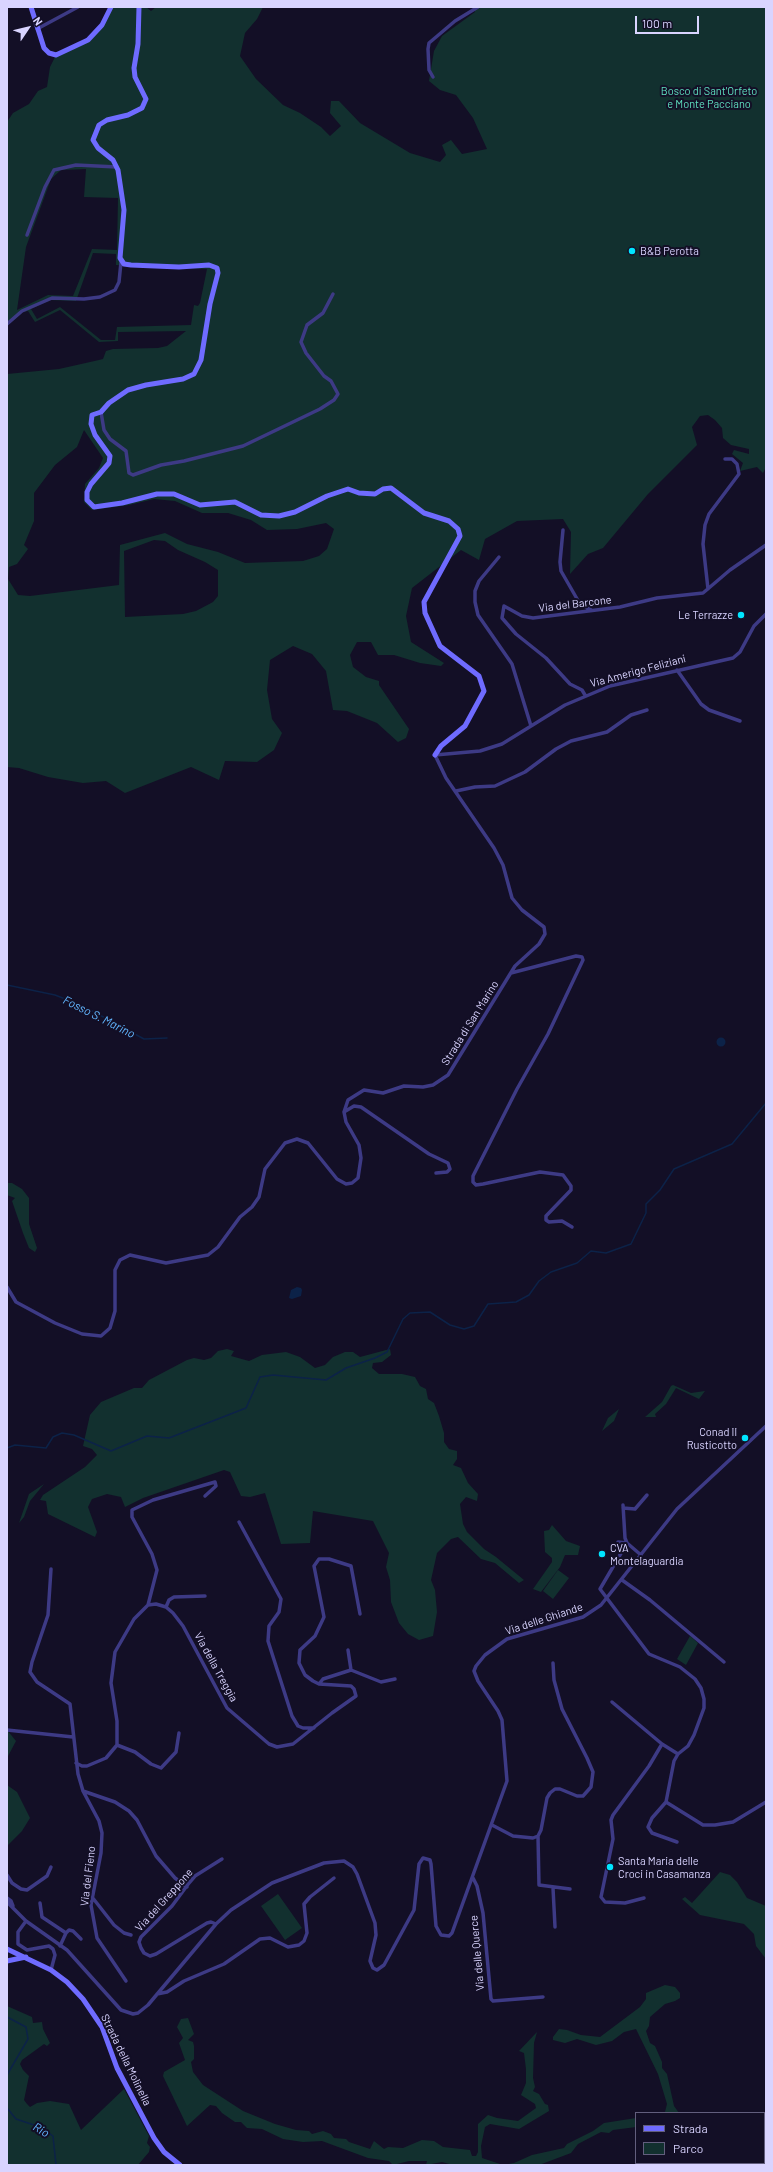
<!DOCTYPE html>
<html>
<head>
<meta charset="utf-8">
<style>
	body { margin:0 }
	#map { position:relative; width:773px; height:2172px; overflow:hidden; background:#130f26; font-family:Barlow,sans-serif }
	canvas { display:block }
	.frame { position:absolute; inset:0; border:8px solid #d9d4ff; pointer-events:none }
	.legend { position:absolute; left:635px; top:2112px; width:130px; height:52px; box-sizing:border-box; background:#130f26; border:1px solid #625e7d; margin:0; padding:5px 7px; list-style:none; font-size:12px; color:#d9d4ff }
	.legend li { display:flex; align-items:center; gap:8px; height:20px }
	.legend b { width:20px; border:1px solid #625e7d }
	.north { position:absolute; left:8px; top:8px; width:40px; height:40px; -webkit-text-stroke:3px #130f26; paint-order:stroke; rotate:55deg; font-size:11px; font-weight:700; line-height:16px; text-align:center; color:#d9d4ff }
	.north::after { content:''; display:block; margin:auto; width:14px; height:18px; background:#d9d4ff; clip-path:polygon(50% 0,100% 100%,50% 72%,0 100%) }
	.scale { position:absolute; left:635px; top:16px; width:64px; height:18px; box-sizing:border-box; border:2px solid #d9d4ff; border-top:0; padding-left:5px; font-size:12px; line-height:14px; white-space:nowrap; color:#d9d4ff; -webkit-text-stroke:3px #130f26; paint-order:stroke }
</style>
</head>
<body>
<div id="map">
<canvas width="773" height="2172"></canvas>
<div class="frame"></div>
<ul class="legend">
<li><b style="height:5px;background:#6f6bff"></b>Strada</li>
<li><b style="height:11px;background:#12302f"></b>Parco</li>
</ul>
<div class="north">N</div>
<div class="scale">100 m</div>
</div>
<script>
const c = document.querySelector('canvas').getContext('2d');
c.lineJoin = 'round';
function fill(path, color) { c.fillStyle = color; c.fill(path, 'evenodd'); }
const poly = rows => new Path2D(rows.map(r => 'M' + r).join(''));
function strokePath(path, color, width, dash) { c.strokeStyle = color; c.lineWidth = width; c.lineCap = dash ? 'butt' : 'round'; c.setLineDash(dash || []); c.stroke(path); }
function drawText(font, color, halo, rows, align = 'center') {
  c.font = font + ' Barlow,sans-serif'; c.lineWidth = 4; c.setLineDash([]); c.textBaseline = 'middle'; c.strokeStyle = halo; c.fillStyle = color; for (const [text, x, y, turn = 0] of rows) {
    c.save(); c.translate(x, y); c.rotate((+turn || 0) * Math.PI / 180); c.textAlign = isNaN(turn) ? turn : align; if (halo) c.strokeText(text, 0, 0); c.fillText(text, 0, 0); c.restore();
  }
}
fill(poly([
	[111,7,146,7,151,11,156,7,263,7,257,19,245,33,240,56,256,79,283,105,300,113,321,127,330,136,341,126,330,113,331,101,339,101,360,123,410,153,440,162,446,155,442,145,451,140,462,154,487,149,473,118,456,95,440,90,429,81,434,51,442,36,475,12,473,7,766,7,766,467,763,473,757,467,740,471,743,463,732,454,734,450,749,454,749,449,731,445,723,438,722,428,715,420,708,415,700,416,692,427,697,445,648,494,603,548,588,554,570,574,571,532,563,519,517,521,485,539,479,560,461,550,412,588,406,616,411,642,444,663,441,666,420,663,394,655,378,655,371,642,357,642,350,655,353,667,366,677,379,681,379,685,409,729,406,738,398,742,377,723,347,711,333,710,326,671,312,654,293,646,270,660,267,690,272,719,282,733,274,750,257,762,225,761,219,780,191,767,125,793,106,781,83,783,48,777,19,768,7,767,7,374,59,369,99,360,103,359,106,351,113,349,158,348,167,346,186,331,118,332,118,341,99,342,60,310,35,322,28,311,23,312,7,326,7,122,13,113,29,104,38,91,47,87,50,67,56,55,88,40,102,25],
	[86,169,84,197,118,198,117,250,92,249,73,296,48,295,17,310,26,247,51,179,61,170],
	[93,253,116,254,116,265,207,269,200,303,198,306,194,305,191,325,117,327,115,340,101,340,60,307,37,319,31,309,50,300,76,301],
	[84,430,103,458,99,468,85,484,84,502,92,510,129,505,154,499,175,501,202,513,228,513,251,520,267,530,297,529,326,523,334,529,327,549,319,556,303,561,245,563,218,552,187,544,165,533,120,545,119,585,30,596,18,595,8,579,9,567,17,564,28,549,24,545,34,521,34,493,55,465,77,447],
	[154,540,165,541,178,550,205,562,218,570,218,596,213,602,196,611,183,614,125,617,124,551],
	[7,1183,12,1183,22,1189,29,1198,29,1224,37,1248,35,1252,29,1248,23,1233,12,1201,15,1198,7,1195],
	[227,1349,234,1351,231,1356,249,1361,262,1355,286,1352,300,1357,315,1368,325,1365,333,1357,345,1352,353,1352,360,1357,390,1349,391,1355,382,1362,373,1363,372,1368,379,1374,402,1374,415,1377,420,1386,426,1389,428,1399,434,1403,439,1416,444,1433,444,1442,449,1449,457,1451,457,1459,453,1465,461,1468,468,1483,478,1494,477,1501,466,1497,460,1504,463,1524,467,1532,484,1549,496,1557,524,1580,519,1583,495,1563,481,1559,458,1537,451,1539,437,1553,431,1580,435,1590,437,1612,433,1636,419,1640,408,1634,399,1623,391,1602,390,1580,386,1567,389,1553,373,1521,313,1511,310,1543,281,1544,265,1493,250,1497,241,1496,230,1472,224,1470,143,1498,125,1507,121,1497,107,1494,92,1499,88,1507,97,1532,95,1537,48,1514,46,1501,40,1500,43,1495,85,1467,97,1455,92,1449,83,1446,90,1415,101,1402,134,1388,142,1388,149,1380,187,1360,194,1358,204,1360,211,1358,218,1351],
	[673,1385,691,1393,705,1391,699,1399,676,1388,666,1404,655,1414,656,1417,645,1417,662,1402,671,1386],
	[619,1409,614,1421,602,1431,608,1418],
	[44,1484,30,1501,24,1517,19,1523,29,1494],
	[552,1525,566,1541,580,1546,578,1555,565,1555,560,1567,541,1592,533,1589,552,1562,552,1558,545,1552,544,1531,549,1530],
	[558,1570,569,1578,553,1599,543,1591],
	[690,1636,698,1643,686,1665,677,1659],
	[7,1730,16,1741,7,1758],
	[7,1785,17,1792,30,1818,22,1831,7,1846],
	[720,1872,730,1875,737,1882,747,1898,766,1906,766,1959,756,1946,754,1934,744,1924,700,1915,682,1899,685,1897,692,1903],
	[278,1894,302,1928,285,1940,261,1906],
	[665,1985,675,1987,680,1993,680,1998,675,2001,665,2004,650,2017,649,2026,646,2031,650,2043,655,2046,662,2062,662,2068,667,2074,674,2106,679,2113,661,2113,665,2112,667,2104,658,2074,636,2029,624,2032,612,2041,596,2045,577,2039,565,2043,553,2040,553,2037,559,2029,567,2030,581,2035,600,2037,640,2007,646,1999,646,1993],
	[7,2006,32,2017,33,2023,42,2022,43,2029,50,2043,47,2046,44,2044,22,2060,20,2064,23,2070,29,2076,24,2100,27,2104,30,2107,37,2103,50,2101,69,2104,81,2130,124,2089,149,2136,147,2143,150,2147,149,2152,138,2165,7,2165],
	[188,2018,194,2034,188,2040,193,2042,194,2046,194,2059,191,2062,193,2072,203,2085,243,2111,275,2124,296,2130,309,2131,312,2134,323,2131,331,2134,334,2138,346,2139,349,2142,370,2149,374,2141,384,2149,388,2147,403,2148,422,2140,434,2141,443,2147,470,2150,472,2156,476,2156,478,2152,478,2124,488,2115,497,2118,518,2121,536,2108,535,2104,521,2095,526,2083,526,2069,524,2053,519,2051,537,2032,534,2043,533,2078,535,2087,533,2091,539,2094,545,2104,548,2105,549,2111,519,2129,490,2124,485,2127,481,2146,482,2158,503,2165,514,2163,532,2155,564,2148,567,2144,593,2131,604,2123,636,2118,636,2127,613,2130,609,2133,601,2132,578,2144,571,2153,539,2165,453,2165,442,2162,426,2165,427,2161,409,2161,393,2165,389,2161,368,2158,322,2141,303,2142,283,2139,262,2129,247,2128,241,2122,235,2122,222,2113,216,2106,210,2105,187,2126,163,2076,164,2072,185,2060,179,2043,183,2038,177,2027,181,2019]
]), '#12302f');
fill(poly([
	'716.5 1042a4.5 4.5 0 1 1 9 0a4.5 4.5 0 1 1-9 0Z',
	[297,1287,301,1288,302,1290,301,1296,292,1299,289,1298,291,1290]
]), '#0c2248');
strokePath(poly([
	[7,985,55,995,83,1006,144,1039,167,1038],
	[7,1448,15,1445,46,1448,53,1437,62,1433,74,1435,111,1451,147,1436,169,1438,246,1408,260,1377,273,1375,326,1380,346,1368,375,1358,387,1352,403,1319,410,1313,430,1312,450,1325,464,1329,474,1326,488,1304,516,1302,529,1295,539,1281,551,1272,577,1263,591,1251,606,1253,631,1244,646,1213,646,1204,660,1190,674,1169,732,1144,766,1103],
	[7,2017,26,2027,28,2039,7,2075],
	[7,2108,16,2119,40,2127,53,2136,56,2165]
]), '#0c2248', 1.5);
strokePath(poly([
	[37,29,78,7],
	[433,77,429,70,428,49,429,43,455,21,478,7],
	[27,235,45,187,54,170,76,165,117,167],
	[7,324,22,311,52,298,84,299,100,297,115,290,119,282,121,262],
	[101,412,104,430,110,439,126,451,129,473,133,475,161,465,184,461,243,446,320,409,334,400,338,394,331,381,324,376,306,353,301,342,307,325,323,313,333,294],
	[563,530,560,562,561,571,580,604,591,610],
	[499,557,479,581,475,591,475,602,478,615,512,664,531,726],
	[708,589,703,544,705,525,709,514,739,474,737,464,732,459,725,459],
	[677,670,701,704,709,710,740,721],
	[585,695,582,690,570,684,546,658,516,634,502,618,504,606,522,616,533,618,620,607,657,598,703,593,730,570,766,545],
	[456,791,475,787,495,786,525,772,556,749,571,741,607,732,631,715,647,710],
	[511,973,576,956,582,957,583,960,548,1034,517,1089,473,1176,473,1182,476,1185,483,1184,540,1172,563,1175,571,1186,571,1190,546,1216,546,1220,549,1222,562,1221,572,1227],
	[344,1112,354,1106,361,1107,429,1154,448,1163,450,1169,447,1172,436,1173],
	[7,1287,16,1302,55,1323,82,1334,101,1336,110,1328,115,1311,115,1270,120,1260,130,1255,166,1263,208,1255,218,1247,240,1217,252,1207,259,1197,265,1169,285,1143,297,1139,308,1143,337,1179,346,1184,352,1183,358,1178,361,1158,359,1145,346,1122,344,1112,348,1100,364,1090,383,1093,404,1086,423,1087,433,1085,448,1075,515,966,539,944,545,934,544,927,522,910,512,898,503,865,494,848,446,778,435,755,480,751,502,744,565,705,610,686,733,658,740,652,754,626,766,614],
	[623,1508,635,1509,647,1495],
	[239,1522,281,1599,279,1612,269,1626,268,1641,292,1716,298,1726,303,1728,314,1728],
	[618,1542,627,1543,625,1538,623,1505],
	[641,1555,627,1543,600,1589,649,1654,680,1667,695,1679,701,1688,704,1699,704,1708,694,1735,688,1746,678,1754,674,1761,666,1802,703,1825,715,1825,733,1822,766,1802],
	[51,1569,48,1615,32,1662,30,1672,37,1682,70,1704,78,1774,83,1791,99,1821,102,1833,101,1853,91,1905,97,1938,126,1981],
	[622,1580,650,1600,724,1662],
	[148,1605,157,1570,152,1554,132,1517,132,1510,153,1500,215,1482,216,1486,205,1496],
	[166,1607,169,1600,174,1597,205,1596],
	[348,1650,351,1670],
	[319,1684,323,1679,351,1670,381,1682,395,1679],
	[612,1702,662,1744,678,1754],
	[7,1730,73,1737],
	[117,1745,135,1752,151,1764,161,1768,176,1752,179,1733],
	[76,1763,82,1766,87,1766,106,1758,117,1745,117,1721,111,1683,115,1652,134,1619,148,1605,156,1604,166,1607,173,1613,183,1626,227,1708,269,1744,277,1747,293,1744,332,1713,356,1696,354,1689,351,1686,319,1684,313,1681,305,1675,299,1663,300,1650,315,1636,324,1617,314,1566,319,1559,329,1559,351,1566,360,1614],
	[83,1791,115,1802,129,1811,137,1820,156,1856,175,1878,187,1887],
	[666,1802,652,1818,648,1827,652,1833,677,1842],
	[492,1825,513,1836,533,1838,538,1836,541,1830,547,1798,550,1793,555,1789,560,1789,577,1796,583,1796,591,1787,593,1772,587,1758,562,1709,554,1680,553,1663],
	[538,1836,539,1885,570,1889],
	[7,1875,12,1883,21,1889,27,1890,47,1876,51,1867],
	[473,1878,477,1886,483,1913,491,1999,493,2001,543,1997],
	[553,1888,555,1927],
	[92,1897,114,1925,124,1933,131,1935],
	[7,1898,11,1901,13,1906],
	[644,1898,625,1903,605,1902,601,1897,613,1839,611,1820,613,1815,649,1766,662,1744],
	[7,1902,26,1921,67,1950,121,2010,133,2014,138,2013,148,2005,216,1924,231,1910,272,1883,324,1863,344,1861,353,1867,357,1874,375,1923,376,1935,370,1961,373,1968,377,1970,384,1965,414,1910,419,1864,423,1858,430,1860,431,1864,436,1926,441,1935,449,1936,452,1933,507,1781,502,1720,498,1711,478,1681,474,1671,476,1666,485,1655,507,1639,583,1617,601,1605,677,1509,766,1426],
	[40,1903,42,1917,66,1933,69,1930,73,1931,81,1939],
	[26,1921,18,1932,18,1944,27,1950,49,1946,53,1949,55,1955,51,1970],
	[216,1924,211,1922,207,1923,156,1954,150,1956,144,1953,141,1948,139,1942,141,1937,172,1906,189,1883,195,1876,222,1859],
	[60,1946,66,1933],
	[157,1994,167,1992,184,1981,224,1964,260,1939,270,1938,288,1947,299,1945,304,1941,307,1933,304,1904,310,1897,334,1878]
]), '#3d3a85', 3.5);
strokePath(poly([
	[31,7,44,48,49,53,56,55,88,40,102,25,111,7],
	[139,7,138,44,134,68,135,77,146,99,142,108,128,115,107,120,99,125,93,140,98,148,113,160,118,170,124,210,120,258,124,264,131,265,179,267,209,265,217,268,218,273,210,304,201,360,194,374,183,379,146,385,128,390,109,403,101,412,92,415,91,424,95,435,110,456,109,463,91,484,87,492,87,500,94,507,122,503,157,494,174,494,200,505,235,502,261,515,279,516,295,512,327,496,348,489,359,493,375,494,383,489,391,488,424,513,449,521,458,529,460,536,424,602,425,613,440,646,479,676,484,691,465,726,441,746,435,755],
	[7,1949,51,1970,67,1982,83,1999,102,2027,117,2068,154,2138,164,2152,180,2165],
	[7,1961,26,1957]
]), '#6f6bff', 5);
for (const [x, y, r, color] of [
	[632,251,4,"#00e5ff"],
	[741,615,4,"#00e5ff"],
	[745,1438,4,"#00e5ff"],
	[602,1554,4,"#00e5ff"],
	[610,1867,4,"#00e5ff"]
]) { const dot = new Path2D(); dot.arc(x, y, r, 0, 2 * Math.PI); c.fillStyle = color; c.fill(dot); strokePath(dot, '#130f26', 1.5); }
drawText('11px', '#5fe0c0', '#130f26', [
	["Bosco di Sant'Orfeto",709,91],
	["e Monte Pacciano",709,104]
]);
drawText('11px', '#d9d4ff', '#130f26', [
	["B&B Perotta",640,251],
	["Le Terrazze",733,615,"right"],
	["Conad Il",737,1432,"right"],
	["Rusticotto",737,1445,"right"],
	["CVA",610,1548],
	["Montelaguardia",610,1561],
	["Santa Maria delle",618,1861],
	["Croci in Casamanza",618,1874]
], 'left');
drawText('11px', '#d9d4ff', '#130f26', [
	["Via del Barcone",575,604,-7],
	["Via Amerigo Feliziani",638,671,-15],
	["Strada di San Marino",470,1023,-58],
	["Via delle Ghiande",544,1619,-18],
	["Via della Treggia",216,1667,61],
	["Via del Fieno",88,1876,-83],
	["Via del Greppone",164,1900,-48],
	["Via delle Querce",477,1953,-95],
	["Strada della Molinella",126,2060,64]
]);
drawText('italic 12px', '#62b6ff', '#130f26', [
	["Fosso S. Marino",99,1017,27],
	["Rio",41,2130,30]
]);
</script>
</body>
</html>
